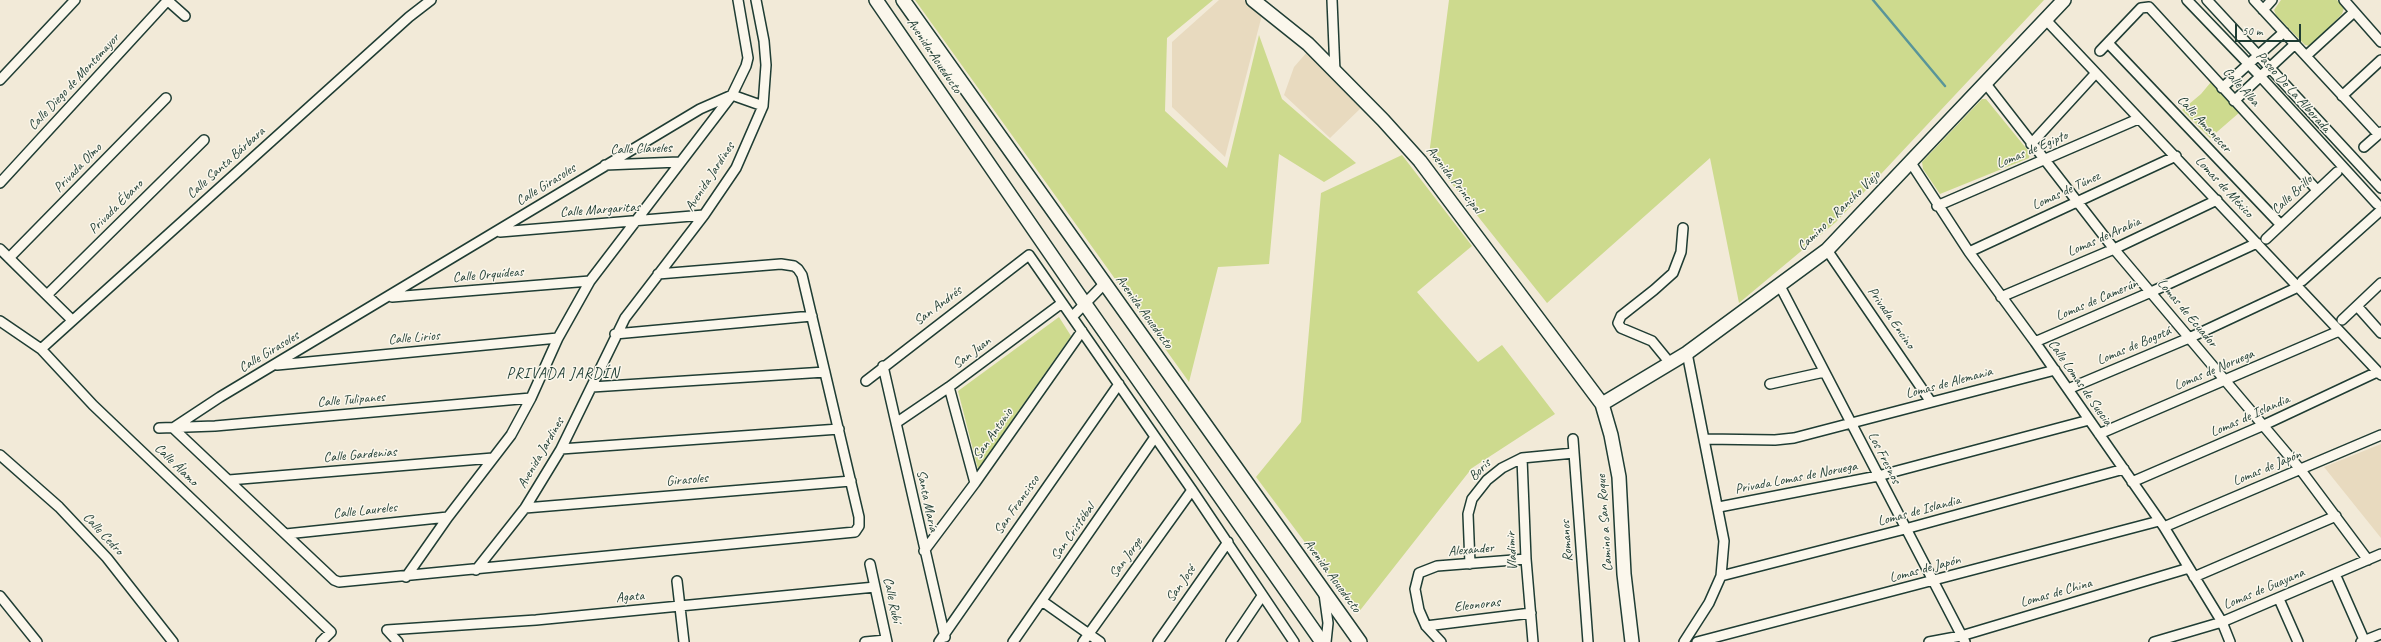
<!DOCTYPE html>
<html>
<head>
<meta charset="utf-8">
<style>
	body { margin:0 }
	#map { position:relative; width:2381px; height:642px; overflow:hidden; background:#f2ead8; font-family:Caveat,sans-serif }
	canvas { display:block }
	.scale { position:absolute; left:2235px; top:24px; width:66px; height:18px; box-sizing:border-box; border:2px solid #1f3d34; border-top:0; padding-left:5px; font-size:12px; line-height:14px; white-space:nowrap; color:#1f3d34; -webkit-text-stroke:3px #fbf7ec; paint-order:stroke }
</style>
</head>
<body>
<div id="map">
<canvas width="2381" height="642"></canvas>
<div class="scale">50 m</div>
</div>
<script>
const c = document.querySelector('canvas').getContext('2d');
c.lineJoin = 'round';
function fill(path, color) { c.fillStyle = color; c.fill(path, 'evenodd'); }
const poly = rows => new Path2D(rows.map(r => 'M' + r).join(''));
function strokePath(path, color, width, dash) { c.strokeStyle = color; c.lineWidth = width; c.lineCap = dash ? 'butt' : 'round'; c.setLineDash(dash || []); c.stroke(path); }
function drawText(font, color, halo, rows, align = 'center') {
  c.font = font + ' Caveat,sans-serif'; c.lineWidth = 3; c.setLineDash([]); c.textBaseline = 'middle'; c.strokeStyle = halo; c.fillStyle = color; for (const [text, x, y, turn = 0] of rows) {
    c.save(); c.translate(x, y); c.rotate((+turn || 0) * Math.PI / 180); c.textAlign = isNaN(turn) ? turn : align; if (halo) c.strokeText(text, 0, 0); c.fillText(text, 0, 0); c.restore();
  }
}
fill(poly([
	[1219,0,1244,0,1262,15,1225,157,1172,107,1172,42],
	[1308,51,1364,105,1330,138,1284,95,1294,67],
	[2381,444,2381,538,2324,467]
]), '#e8dabf');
fill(poly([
	[915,0,1213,0,1167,38,1165,111,1227,168,1259,35,1282,99,1356,163,1324,182,1279,154,1269,264,1218,267,1189,382],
	[1449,0,2044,0,1836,222,1739,303,1710,158,1547,303,1429,155],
	[2281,0,2337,0,2344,8,2342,14,2311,46,2305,45,2276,15,2274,10],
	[2211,82,2240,112,2210,138,2182,110,2201,94],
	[1982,99,1986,99,2030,153,2029,158,1940,194,1923,169,1922,162],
	[1402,155,1472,246,1417,292,1478,362,1502,345,1555,414,1472,468,1358,613,1256,477,1301,422,1321,193],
	[1059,317,1071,336,978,469,958,391]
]), '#cdda8e');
strokePath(poly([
	[1873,0,1945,86]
]), '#599599', 2.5);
const street = poly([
	[167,0,185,16],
	[1332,0,1335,72],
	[2187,0,2260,76,2377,204],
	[2207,0,2381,188],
	[2254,0,2378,134],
	[2344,0,2381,42],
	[2263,10,2272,0],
	[2046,20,2381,375],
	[2108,43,2280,224],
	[2100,51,2141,8,2149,7,2317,190],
	[2306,56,2354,12],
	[0,80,75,0],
	[1986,84,2114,249,2300,469,2368,560],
	[2222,88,2284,32],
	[2342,96,2381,60],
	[2234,101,2295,44],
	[2031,144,2095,74],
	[2364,147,2381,132],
	[1911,163,1969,252,2035,342,2164,527,2222,622,2230,642],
	[605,165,679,162],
	[0,183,168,0],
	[1937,206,2138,119],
	[500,232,704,215],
	[2266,239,2337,172],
	[0,249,72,320],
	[1827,250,1931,402],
	[1969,252,2176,156],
	[9,258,166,98],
	[2302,281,2380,211],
	[1780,286,1965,642],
	[47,295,204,140],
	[392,297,590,281],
	[2001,297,2114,249,2217,200],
	[2357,306,2381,333],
	[1072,317,1104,284],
	[2342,320,2381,283],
	[0,321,41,349,93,405,331,632,321,642],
	[615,334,812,316],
	[2035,342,2151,292,2257,243],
	[41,349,409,17,431,0],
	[1670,363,1652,341,1621,328,1618,323,1621,316,1654,290,1673,273,1681,252,1683,228],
	[277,365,558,338],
	[883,366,945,637],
	[866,381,1029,255,1192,490,1294,642],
	[1770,384,1824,372],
	[592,387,825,372],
	[949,387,975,483],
	[2068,389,2189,338,2298,287],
	[896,423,949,387,1062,303],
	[159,428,215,426,531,398],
	[173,428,334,580,339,582,855,532,859,526,859,517,802,275,798,269,794,266,781,264,658,274],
	[173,428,220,397,700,109,732,95,763,106],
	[2099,434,2339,331],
	[1573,439,1588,642],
	[1705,439,1775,440,1794,438,2055,370],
	[561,449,839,429],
	[0,455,59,507,107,558,173,642],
	[1522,458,1526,559,1533,642],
	[229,480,493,458],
	[2132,482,2264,425,2377,372],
	[1719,507,1878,476,2089,420],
	[525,508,851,481],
	[2164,527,2381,435],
	[286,534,448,517],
	[924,551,975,483,1082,331],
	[870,564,887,642],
	[1470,564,1468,514,1472,499,1487,480,1502,468,1522,458,1574,453],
	[476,570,525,508,561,449,625,318,704,215,736,168,763,106,766,65,764,41,756,0],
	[2335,574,2365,642],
	[1721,576,1905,529,2124,469],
	[406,577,448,517,511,435,531,398,558,338,590,281,732,95,746,66,748,58,738,0],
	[2194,577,2336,516],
	[677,581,684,642],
	[1324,594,1328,623,1326,642],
	[0,596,37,642],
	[2279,599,2298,642],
	[1042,601,1100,642],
	[1426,626,1531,613],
	[387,630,536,620,875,587],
	[387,630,398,642],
	[865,642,886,640],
	[939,642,1119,384],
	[1013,642,1155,437],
	[1083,642,1192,490],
	[1158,642,1228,542],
	[1231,642,1262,596],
	[1441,642,1426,626,1419,610,1415,589,1419,573,1437,566,1526,559],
	[1684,642,1709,603,1721,576,1724,541,1687,353],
	[1697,642,2159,521],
	[1929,642,1961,636,2189,568],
	[2154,642,2222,622,2381,554],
	[2361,642,2381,634]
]);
const secondary = poly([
	[876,0,1085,304,1322,642],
	[903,0,1360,642],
	[1253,0,1308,44,1383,120,1420,161,1602,404,1611,435,1619,477,1624,574,1632,642],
	[1602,404,1687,353,1827,250,2064,0]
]);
strokePath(street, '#1f3d34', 12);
strokePath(secondary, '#1f3d34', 16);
strokePath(street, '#fbf7ec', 9);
strokePath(secondary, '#fbf7ec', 13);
drawText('14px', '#1f3d34', '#fbf7ec', [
	["Avenida Acueducto",934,56,56],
	["Calle Diego de Montemayor",74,82,-47],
	["Calle Alba",2241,87,48],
	["Paseo De La Alborada",2293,92,48],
	["Calle Amanecer",2204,124,47],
	["Calle Claveles",641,149,-2],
	["Lomas de Egipto",2032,150,-23],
	["Calle Santa Bárbara",226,163,-42],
	["Privada Olmo",78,168,-46],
	["Avenida Jardines",710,177,-57],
	["Avenida Principal",1454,180,52],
	["Calle Girasoles",546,185,-32],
	["Lomas de México",2224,187,47],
	["Lomas de Túnez",2066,191,-25],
	["Calle Brillo",2292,195,-43],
	["Privada Ébano",116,207,-45],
	["Calle Margaritas",600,210,-4],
	["Camino a Rancho Viejo",1839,211,-44],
	["Lomas de Arabia",2104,237,-24],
	["Calle Orquídeas",488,275,-5],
	["Lomas de Camerún",2097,300,-23],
	["San Andrés",938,306,-37],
	["Avenida Acueducto",1144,312,54],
	["Lomas de Ecuador",2187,313,50],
	["Privada Encino",1891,318,55],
	["Calle Lirios",414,338,-5],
	["Lomas de Bogotá",2134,346,-23],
	["Calle Girasoles",269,352,-31],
	["San Juan",972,353,-37],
	["Lomas de Noruega",2214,370,-23],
	["Lomas de Alemania",1949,383,-15],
	["Calle Lomas de Suecia",2080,383,55],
	["Calle Tulipanes",351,400,-5],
	["Lomas de Islandia",2250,416,-24],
	["San Antonio",993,434,-55],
	["Avenida Jardines",541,453,-60],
	["Calle Gardenias",360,455,-5],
	["Los Fresnos",1884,458,63],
	["Calle Álamo",176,465,44],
	["Lomas de Japón",2267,468,-23],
	["Boris",1480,470,-45],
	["Privada Lomas de Noruega",1796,478,-11],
	["Girasoles",687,480,-5],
	["Santa María",927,501,78],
	["San Francisco",1017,505,-55],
	["Calle Laureles",365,511,-6],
	["Lomas de Islandia",1919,511,-15],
	["Camino a San Roque",1605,523,-94],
	["San Cristóbal",1073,532,-55],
	["Calle Cedro",103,534,47],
	["Romanos",1567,541,-94],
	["Alexander",1471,550,-5],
	["Vladimir",1512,551,-93],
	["San Jorge",1126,558,-54],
	["Lomas de Japón",1925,569,-15],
	["Avenida Acueducto",1332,576,54],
	["San José",1181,584,-55],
	["Lomas de Guayana",2264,589,-23],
	["Lomas de China",2056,593,-16],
	["Agata",630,597,-5],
	["Calle Rubí",892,600,78],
	["Eleonoras",1477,605,-7]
]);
c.letterSpacing = '1px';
drawText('15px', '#1f3d34', '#fbf7ec', [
	["PRIVADA JARDÍN",563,374]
]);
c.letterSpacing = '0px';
</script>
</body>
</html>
